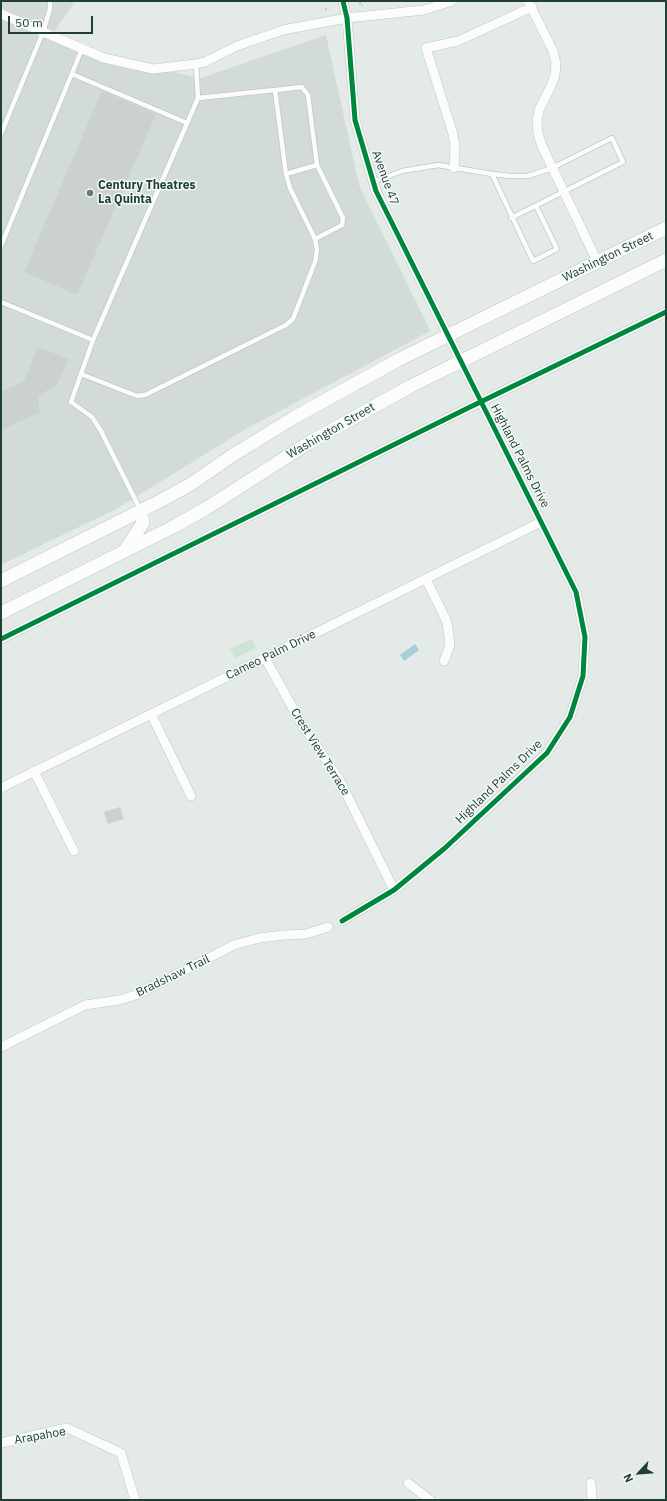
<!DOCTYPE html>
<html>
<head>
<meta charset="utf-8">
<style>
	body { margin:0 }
	#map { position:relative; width:667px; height:1501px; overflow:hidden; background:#e4eae7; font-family:"IBM Plex Sans",sans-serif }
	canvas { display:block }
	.frame { position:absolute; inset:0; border:2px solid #213e37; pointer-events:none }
	.north { position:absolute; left:619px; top:1453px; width:40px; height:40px; -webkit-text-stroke:3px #f2f9f6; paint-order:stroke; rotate:244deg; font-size:11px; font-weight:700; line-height:16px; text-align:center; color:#213e37 }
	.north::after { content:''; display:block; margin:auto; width:14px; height:18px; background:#213e37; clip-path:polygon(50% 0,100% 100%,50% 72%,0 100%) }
	.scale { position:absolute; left:8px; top:16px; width:85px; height:18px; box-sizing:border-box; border:2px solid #213e37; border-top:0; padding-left:5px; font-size:12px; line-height:14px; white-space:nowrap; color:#213e37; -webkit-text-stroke:3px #f2f9f6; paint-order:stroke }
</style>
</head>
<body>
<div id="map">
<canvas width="667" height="1501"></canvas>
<div class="frame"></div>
<div class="north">N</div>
<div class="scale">50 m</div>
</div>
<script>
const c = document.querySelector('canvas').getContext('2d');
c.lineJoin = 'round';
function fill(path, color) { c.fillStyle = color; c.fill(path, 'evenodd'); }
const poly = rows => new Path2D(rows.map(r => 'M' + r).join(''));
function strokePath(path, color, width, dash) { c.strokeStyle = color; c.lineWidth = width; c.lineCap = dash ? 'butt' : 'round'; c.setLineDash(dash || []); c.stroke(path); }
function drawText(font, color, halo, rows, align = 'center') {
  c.font = font + ' "IBM Plex Sans",sans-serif'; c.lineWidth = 3; c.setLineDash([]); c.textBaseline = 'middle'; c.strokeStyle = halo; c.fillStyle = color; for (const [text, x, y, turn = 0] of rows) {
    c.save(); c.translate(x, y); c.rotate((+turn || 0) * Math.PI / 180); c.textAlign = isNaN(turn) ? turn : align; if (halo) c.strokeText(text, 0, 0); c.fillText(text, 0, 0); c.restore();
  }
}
fill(poly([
	[1,1,75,1,52,35,119,61,201,78,326,35,359,185,430,331,244,430,118,508,1,565]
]), '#d2dbd7');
fill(poly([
	[252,639,256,648,235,658,230,649]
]), '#cde3d4');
fill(poly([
	[415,644,419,650,404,661,400,655]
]), '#a4cfd8');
fill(poly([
	[102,91,156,114,77,295,24,272],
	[38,347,69,359,56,387,43,392,38,398,40,412,1,430,1,392,24,381],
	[120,807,124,819,108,824,104,812]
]), '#cbd1cf');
const service = poly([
	[72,74,187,123],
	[275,90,302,87,308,95,317,165,343,218,342,225,315,239],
	[1,134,43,32,50,9,50,1],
	[286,174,317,165],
	[492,174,533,261,557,249,536,206],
	[373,182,402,171,438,165,492,174,510,176,528,176,552,168,612,138,623,162,511,218],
	[1,246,82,49],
	[1,302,93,340,71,402,92,417,101,431,140,509],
	[93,340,198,98,196,64],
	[81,374,137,396,145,395,286,325,293,319,315,262,317,250,315,239,290,188,286,174,275,90,198,98]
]);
const minor = poly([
	[528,1,553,51,556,63,555,75,551,86,539,110,537,122,538,134,542,146,597,261],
	[1,14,104,58,153,69,196,64,205,62,237,46,283,30,347,18,424,10,452,1],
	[454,168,455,147,453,134,426,48,458,41,532,7],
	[426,579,447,622,450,645,444,661],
	[1,639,466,409,666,312],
	[265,658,301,723,339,779,394,890],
	[151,714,191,796],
	[34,771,74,851],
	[1,788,541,522],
	[342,921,394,890,445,848,547,753,570,717,583,676,585,637,576,592,376,191,355,120,347,18,343,1],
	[1,1047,85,1005,119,1000,136,995,234,945,259,938,284,935,306,934,328,927],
	[1,1443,67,1428,121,1453,135,1500],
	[408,1483,430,1500],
	[591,1483,592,1500]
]);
const secondary = poly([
	[125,550,143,523,141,511],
	[1,581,160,501,191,484,233,455,295,417,398,360,666,228],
	[1,613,175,526,205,509,310,442,411,386,666,260]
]);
strokePath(service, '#c1c7c4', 6);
strokePath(minor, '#c1c7c4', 10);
strokePath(secondary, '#c0c7c5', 14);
strokePath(poly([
	[359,3,362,3,362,6],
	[326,10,326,7,328,7]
]), '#c1cac7', 2, [2, 3]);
strokePath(service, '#fbfcfb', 4.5);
strokePath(minor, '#fbfcfb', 9);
strokePath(secondary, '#fbfcfb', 13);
strokePath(poly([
	[1,639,466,409,666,312],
	[342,921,394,890,445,848,547,753,570,717,583,676,585,637,576,592,376,191,355,120,347,18,343,1]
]), '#00873e', 5);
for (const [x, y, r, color] of [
	[90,193,4,"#657a75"]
]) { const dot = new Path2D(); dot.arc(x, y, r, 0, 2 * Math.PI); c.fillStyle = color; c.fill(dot); strokePath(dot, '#f2f9f6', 1.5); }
drawText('12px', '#213e37', '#f2f9f6', [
	["Avenue 47",385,178,70],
	["Washington Street",608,257,-26],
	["Washington Street",331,431,-30],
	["Highland Palms Drive",520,456,63],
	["Cameo Palm Drive",271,655,-26],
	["Crest View Terrace",320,752,58],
	["Highland Palms Drive",499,782,-44],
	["Bradshaw Trail",173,976,-26],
	["Arapahoe",40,1436,-10]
]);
drawText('bold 12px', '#213e37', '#f2f9f6', [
	["Century Theatres",98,186],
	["La Quinta",98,200]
], 'left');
</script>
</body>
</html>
